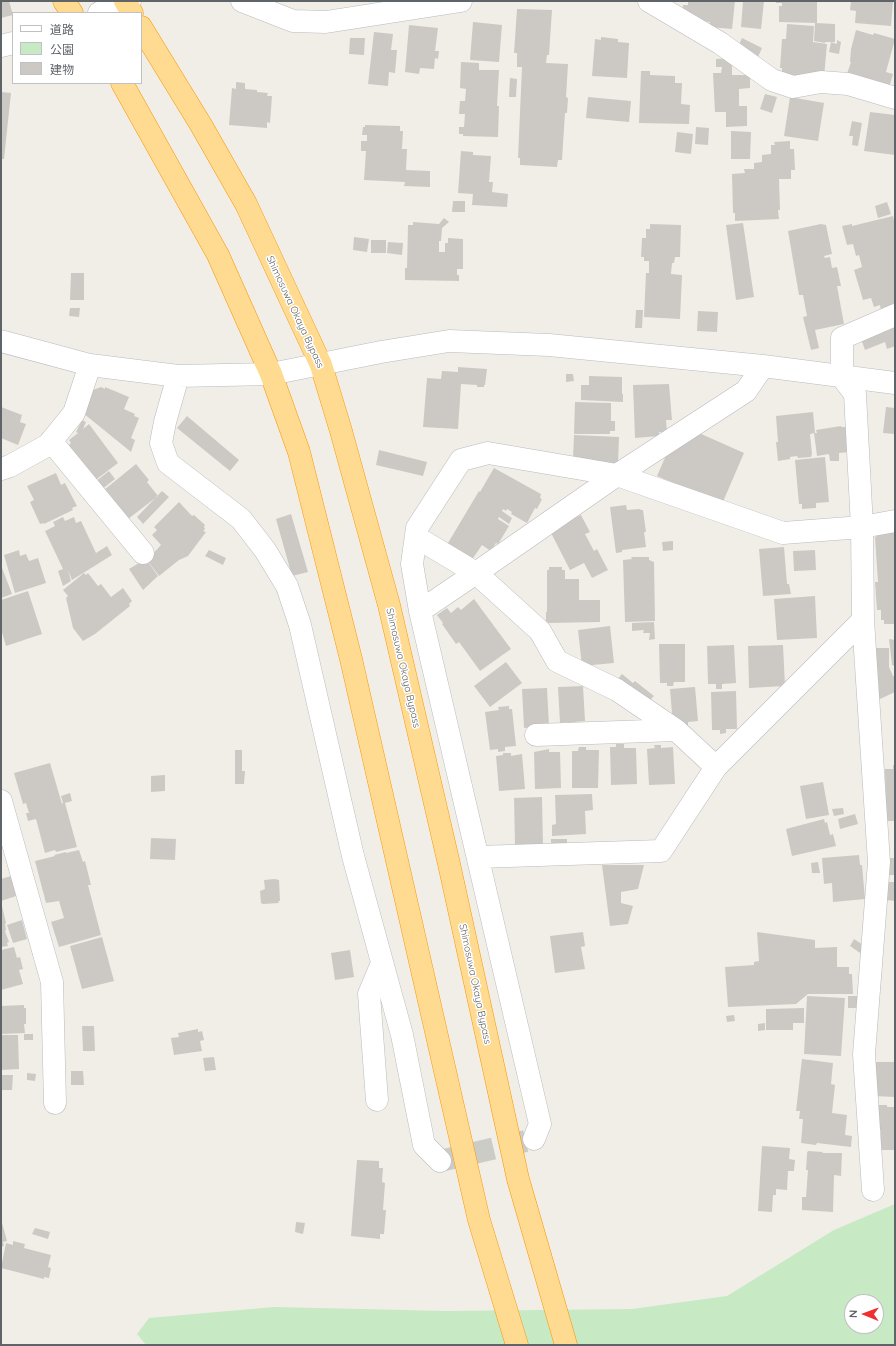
<!DOCTYPE html>
<html>
<head>
<meta charset="utf-8">
<style>
	body { margin:0 }
	#map { position:relative; width:896px; height:1346px; overflow:hidden; background:#f1eee7; font-family:Quicksand,"Noto Sans JP",sans-serif }
	canvas { display:block }
	.frame { position:absolute; inset:0; border:2px solid #5f6468; pointer-events:none }
	.legend { position:absolute; left:12px; top:12px; width:130px; height:72px; box-sizing:border-box; background:#fff; border:1px solid #bfc1c3; margin:0; padding:5px 7px; list-style:none; font-size:12px; color:#5f6468 }
	.legend li { display:flex; align-items:center; gap:8px; height:20px }
	.legend b { width:20px; border:1px solid #bfc1c3 }
	.north { position:absolute; left:844px; top:1294px; width:40px; height:40px; box-sizing:border-box; background:#fff; border:1px solid #bfc1c3; border-radius:50%; rotate:271deg; font-size:11px; font-weight:700; line-height:16px; text-align:center; color:#5f6468 }
	.north::after { content:''; display:block; margin:auto; width:14px; height:18px; background:#ee3031; clip-path:polygon(50% 0,100% 100%,50% 72%,0 100%) }
</style>
</head>
<body>
<div id="map">
<canvas width="896" height="1346"></canvas>
<div class="frame"></div>
<ul class="legend">
<li><b style="height:5px;background:#fff"></b>道路</li>
<li><b style="height:11px;background:#c7e9c4"></b>公園</li>
<li><b style="height:11px;background:#ccc9c4"></b>建物</li>
</ul>
<div class="north">N</div>
</div>
<script>
const c = document.querySelector('canvas').getContext('2d');
c.lineJoin = 'round';
function fill(path, color) { c.fillStyle = color; c.fill(path, 'evenodd'); }
const poly = rows => new Path2D(rows.map(r => 'M' + r).join(''));
function strokePath(path, color, width, dash) { c.strokeStyle = color; c.lineWidth = width; c.lineCap = dash ? 'butt' : 'round'; c.setLineDash(dash || []); c.stroke(path); }
function drawText(font, color, halo, rows, align = 'center') {
  c.font = font + ' Quicksand,sans-serif'; c.lineWidth = 3; c.setLineDash([]); c.textBaseline = 'middle'; c.strokeStyle = halo; c.fillStyle = color; for (const [text, x, y, turn = 0] of rows) {
    c.save(); c.translate(x, y); c.rotate((+turn || 0) * Math.PI / 180); c.textAlign = isNaN(turn) ? turn : align; if (halo) c.strokeText(text, 0, 0); c.fillText(text, 0, 0); c.restore();
  }
}
fill(poly([
	[895,1204,895,1345,146,1345,137,1334,149,1318,274,1307,446,1311,632,1309,727,1296,834,1230],
	[852,1302,876,1302,876,1326,852,1326]
]), '#c7e9c4');
fill(poly([
	[1,1,9,1,13,15,1,18],
	[688,1,735,1,732,29,709,27,710,22,686,19,682,17,683,5,688,5],
	[743,1,764,1,761,29,741,27],
	[776,1,817,1,817,23,779,22,779,6,782,6,782,3,776,3],
	[851,1,893,1,891,26,855,23,856,11,850,10],
	[517,9,552,10,549,55,547,55,546,63,568,64,566,97,568,98,567,113,565,113,562,160,558,160,557,167,520,165,520,158,518,158,522,67,517,67,517,53,514,53],
	[473,22,502,25,499,62,470,60],
	[815,23,835,24,835,42,825,42,825,43,814,41],
	[787,24,814,26,813,42,827,44,824,77,782,75,782,68,780,68,782,39,786,39],
	[409,25,438,28,435,51,439,51,438,59,435,58,434,69,420,68,419,74,405,72],
	[856,30,873,35,874,33,895,39,886,72,893,74,888,91,847,74,851,62,850,62,851,49],
	[374,32,393,34,391,50,397,50,395,73,389,72,388,86,368,84],
	[601,37,618,39,618,42,629,43,627,78,592,76,595,39,601,40],
	[350,38,365,38,364,55,349,54],
	[742,38,762,48,758,57,738,47],
	[837,40,841,42,839,54,829,52,831,42,837,44],
	[732,58,732,75,750,75,750,88,739,89,739,106,747,106,747,126,726,127,726,112,715,112,713,73,721,73,722,67,716,67,716,59],
	[461,62,479,63,479,70,499,70,497,106,499,106,498,137,463,136,463,134,459,134,459,127,464,127,465,114,459,114,460,101,465,101,466,89,460,88],
	[641,71,650,71,650,75,675,76,675,83,682,83,681,104,690,105,689,124,639,123],
	[510,78,517,79,516,97,509,97],
	[236,82,245,83,245,89,257,90,257,92,268,93,267,96,272,96,270,123,267,122,267,128,229,125,232,88,236,89],
	[1,92,11,93,4,159,1,159],
	[765,94,777,97,772,113,760,109],
	[588,97,631,101,629,122,586,118],
	[790,97,824,103,818,141,784,136],
	[870,112,895,115,895,155,864,151],
	[852,121,862,123,858,146,852,145,853,136,849,136],
	[365,125,400,126,400,131,403,131,402,149,407,149,406,170,430,171,430,187,404,186,405,182,364,180,366,151,361,151,361,141,367,141,367,135,362,135,363,127,365,127],
	[696,127,709,128,708,145,695,144],
	[731,131,751,132,750,159,731,159],
	[677,132,693,134,691,154,675,152],
	[790,141,790,149,794,149,795,170,791,170,791,179,779,179,780,210,778,210,779,219,735,221,735,213,733,213,732,174,745,173,744,169,754,169,754,163,762,162,762,155,771,154,771,145,775,145,774,142],
	[461,151,473,152,473,155,491,156,489,182,493,182,492,192,508,194,507,207,472,205,473,194,458,193],
	[453,201,465,201,465,212,452,212],
	[887,202,891,214,878,218,875,206],
	[893,216,895,224,895,307,881,311,880,305,874,307,871,298,863,300,854,270,862,267,859,255,856,256,853,244,847,245,842,226,852,224,852,226],
	[444,218,449,222,442,228,441,241,439,241,439,252,445,252,445,243,448,243,448,238,463,239,463,269,457,269,457,275,459,275,459,281,405,280,405,268,407,268,408,225,413,225,413,222,439,224],
	[743,223,754,297,736,300,726,225],
	[650,224,681,225,680,257,675,257,674,263,672,263,671,274,682,275,680,319,644,317,646,273,649,273,649,261,644,261,644,257,641,257,642,238,646,238,646,229,650,229],
	[821,224,826,225,832,254,824,256,825,258,830,257,832,268,837,267,841,286,837,286,844,324,815,330,819,348,811,350,803,317,807,316,803,295,799,295,788,231],
	[354,237,369,239,367,252,353,250],
	[371,240,386,240,386,253,371,253],
	[388,242,403,243,402,255,387,253],
	[71,273,84,273,84,300,70,300],
	[70,308,80,308,79,317,69,316],
	[636,310,643,310,642,328,635,328],
	[698,311,718,312,717,332,697,331],
	[895,322,895,346,887,349,885,342,865,350,860,336],
	[458,367,487,369,485,385,484,385,484,387,477,387,477,385,461,384,458,429,423,427,427,378,441,379,442,371,458,372],
	[566,374,573,374,574,381,566,382],
	[589,376,622,377,622,394,623,394,623,402,581,400,581,385,589,385],
	[669,384,672,420,666,420,667,432,659,432,659,436,635,438,633,385],
	[101,387,105,389,105,387,129,397,124,409,135,414,134,416,139,418,131,438,135,440,131,452,83,413,93,390],
	[575,402,611,403,611,421,615,421,615,431,610,431,610,434,574,434],
	[1,407,22,415,20,422,26,424,18,445,1,438],
	[886,407,895,408,895,434,883,433],
	[813,412,815,433,810,434,812,454,811,457,798,458,797,456,790,457,790,459,778,461,776,442,778,442,776,416],
	[187,416,239,460,230,471,177,428],
	[82,420,86,422,83,429,89,424,118,463,93,482,68,446,71,443,69,440,78,433,76,432],
	[841,426,841,427,846,427,849,452,839,453,839,461,830,461,829,454,817,456,814,433,817,433,816,430],
	[699,433,744,453,722,504,657,476,667,453],
	[574,435,619,437,618,464,573,459],
	[379,450,427,462,423,476,376,465],
	[825,457,829,502,816,503,816,508,802,509,802,504,799,504,795,460],
	[136,464,149,480,147,482,158,496,128,519,104,490],
	[494,468,541,494,540,498,542,499,537,509,535,508,527,523,511,514,512,512,507,509,506,511,503,509,502,511,512,518,509,524,499,517,498,519,509,526,498,544,496,543,491,551,482,545,469,564,445,548,479,491,480,492],
	[109,471,115,479,101,490,95,482],
	[56,473,61,485,65,483,77,506,72,508,73,510,44,524,44,523,40,524,30,502,34,500,27,486],
	[162,491,169,497,143,524,137,517],
	[179,502,192,516,194,515,205,525,204,527,205,529,203,531,206,532,188,556,179,560,159,576,147,560,161,545,152,535,157,530,154,527],
	[626,505,627,510,640,509,641,510,643,510,646,532,644,532,646,547,622,550,622,552,616,553,610,507],
	[291,514,308,572,292,576,276,519],
	[581,515,590,532,585,534,594,551,597,549,608,570,592,578,584,563,570,570,549,529],
	[63,517,65,521,74,517,76,523,81,521,96,553,107,546,112,555,72,580,68,570,71,581,63,586,58,571,63,569,45,531,55,526,53,522],
	[883,533,895,533,895,624,884,624,884,620,881,620,881,610,877,610,875,582,878,582,875,537],
	[673,541,673,550,663,551,662,542],
	[784,547,787,584,789,584,791,594,763,596,759,549],
	[19,550,20,556,26,554,29,561,38,558,46,583,15,593,4,555],
	[209,550,226,558,223,565,205,556],
	[815,550,816,570,794,571,793,551],
	[631,557,649,557,649,560,654,562,655,621,625,622,623,560,632,559],
	[146,559,158,576,143,590,129,569],
	[1,565,12,594,1,598],
	[549,567,562,567,562,570,565,570,565,579,579,579,579,600,600,600,600,622,548,623,548,622,546,622,546,612,547,612,547,570,549,570],
	[84,573,86,575,88,573,98,586,101,584,111,597,123,588,132,601,129,604,130,606,95,634,83,641,73,628,66,598,68,596,63,590],
	[28,591,42,634,6,646,1,629,1,600],
	[815,596,817,638,777,640,774,599],
	[474,599,511,649,480,671,459,642,456,644,442,624,443,623,437,615,447,608,451,613,458,607,461,610],
	[654,622,655,639,649,640,650,633,643,633,644,630,632,631,632,623],
	[610,626,614,663,582,666,578,630],
	[889,639,895,640,895,666,892,665],
	[659,644,685,644,685,682,674,682,673,686,667,686,667,683,660,683],
	[734,645,736,683,722,684,722,689,716,689,716,684,708,684,707,646],
	[783,645,785,686,749,688,748,646],
	[875,648,889,648,889,667,893,676,895,676,895,692,880,699,877,696],
	[506,662,522,683,490,707,474,686],
	[622,674,633,683,635,681,654,696,647,703,617,680],
	[583,686,585,721,574,722,575,724,568,724,567,722,560,723,558,687],
	[695,687,698,721,688,722,688,726,682,727,673,725,670,689],
	[547,688,549,726,524,728,522,689],
	[736,691,737,729,726,729,726,733,720,734,720,730,712,730,711,692],
	[509,706,509,709,512,709,516,746,505,747,505,751,498,752,498,749,490,750,485,712,499,710,498,707],
	[616,744,624,744,624,748,636,748,637,784,611,785,610,747,616,747],
	[654,745,661,745,661,748,673,747,675,784,649,785,647,749,655,748],
	[579,747,586,747,586,750,599,750,598,788,572,788,572,751,578,751],
	[549,749,549,752,560,752,561,788,535,789,534,752],
	[235,750,242,750,242,771,245,771,244,784,235,784],
	[503,753,511,753,511,756,522,754,525,789,499,791,496,756,503,755],
	[50,763,62,804,63,803,61,796,70,793,72,801,65,803,77,847,56,852,55,850,45,853,36,819,28,821,26,813,29,813,26,803,23,804,14,773],
	[893,765,895,765,895,821,886,821,885,769,893,769],
	[165,775,165,791,151,792,151,776],
	[823,782,829,815,806,819,800,786],
	[592,794,593,810,585,811,586,834,552,836,552,825,556,824,555,795],
	[542,797,543,846,515,846,514,798],
	[843,808,844,814,834,816,832,809],
	[855,814,858,824,840,829,838,819],
	[824,819,825,823,827,822,830,835,833,834,836,846,792,856,786,829],
	[151,838,176,839,175,860,150,859],
	[551,839,567,839,567,847,551,847],
	[79,850,83,862,85,861,91,885,88,885,101,935,59,947,51,922,64,918,59,901,46,903,35,861,55,856,54,855,66,852,66,853],
	[859,855,860,865,862,865,865,899,833,902,832,883,824,884,822,858],
	[885,858,895,858,895,875,885,875],
	[818,862,820,873,812,873,811,863],
	[602,865,644,865,638,889,621,892,621,903,633,906,628,924,610,926],
	[11,876,16,896,1,901,1,879],
	[275,879,279,880,280,901,278,901,279,903,263,904,261,903,260,891,265,889,264,880],
	[885,882,895,882,895,901,886,900],
	[2,906,6,923,5,924,6,930,5,931,9,942,7,943,8,946,1,947,1,907],
	[22,920,27,939,13,943,7,925],
	[583,932,585,946,581,947,585,969,555,973,550,936],
	[757,932,815,940,815,948,837,947,837,967,849,967,849,974,852,974,853,994,808,994,796,1004,728,1007,725,967,754,965,754,962,759,961],
	[102,937,114,981,82,989,70,946],
	[854,939,868,948,863,955,850,946],
	[14,947,17,958,20,957,23,969,19,970,23,984,1,990,1,950],
	[350,950,354,977,335,980,331,953],
	[807,996,845,998,841,1056,804,1054],
	[848,996,857,996,858,1008,848,1008],
	[24,1005,24,1008,26,1008,26,1024,24,1024,25,1033,1,1034,1,1006],
	[804,1008,804,1023,793,1023,793,1030,766,1030,766,1009],
	[734,1015,735,1021,727,1022,726,1016],
	[765,1023,765,1030,758,1031,758,1024],
	[82,1026,94,1026,95,1051,83,1051],
	[198,1029,198,1032,202,1031,204,1040,200,1041,202,1051,174,1055,171,1038,179,1037,178,1033],
	[24,1034,33,1034,33,1040,24,1040],
	[1,1035,18,1035,19,1069,1,1070],
	[214,1057,216,1070,205,1071,203,1058],
	[802,1059,833,1063,831,1084,835,1085,832,1113,847,1115,845,1135,852,1136,851,1147,817,1143,816,1145,801,1143,803,1119,799,1119,800,1111,796,1111],
	[875,1062,895,1062,895,1097,874,1096],
	[71,1071,83,1071,84,1085,71,1085],
	[27,1073,36,1074,35,1081,27,1080],
	[1,1075,13,1075,12,1090,1,1090],
	[874,1105,887,1105,887,1107,895,1107,895,1150,881,1150,881,1130,877,1130],
	[762,1146,790,1148,789,1159,795,1160,794,1171,788,1171,787,1190,776,1189,776,1195,773,1195,772,1212,758,1211],
	[808,1151,823,1152,822,1153,842,1153,841,1176,834,1175,833,1212,802,1210,802,1197,806,1197,808,1170,806,1170,807,1153],
	[357,1160,379,1161,379,1168,383,1168,382,1182,385,1183,383,1210,386,1210,384,1234,380,1234,380,1239,351,1236],
	[1,1219,7,1241,3,1242,4,1246,1,1247],
	[296,1222,305,1223,303,1234,295,1232],
	[35,1228,50,1232,48,1239,32,1234],
	[13,1241,25,1244,24,1248,51,1255,48,1267,51,1268,49,1278,44,1277,44,1279,1,1268,6,1243,13,1245]
]), '#ccc9c4');
strokePath(poly([
	[440,1161,534,1139]
]), '#ccccc7', 22, [22, 11]);
const minor = poly([
	[242,1,293,21,326,22,461,1],
	[649,1,720,43,772,80,793,87,821,82,848,84,895,98],
	[99,13,130,1],
	[1,46,13,43],
	[1,341,90,365,178,376,271,374,381,352,449,341,549,345,763,366,895,383],
	[178,376,165,422,161,443,168,463,241,519,265,550,287,586,300,625,353,856,402,1035,424,1145,440,1161],
	[51,441,143,553],
	[1,469,10,466,48,445,74,413,90,365],
	[416,537,476,573,617,475,746,391,763,366],
	[420,611,476,573,540,631,557,661,617,690,676,730],
	[716,767,863,620],
	[1,801,52,982,55,1103],
	[478,857,661,851,716,767,676,730,536,735],
	[377,1100,369,994,382,963],
	[534,1139,540,1124,420,611,412,564,417,528,461,460,488,453,617,475,783,533,862,527,895,521],
	[873,1190,864,1054,879,862,863,620,862,527,855,394,842,377,842,338,895,315]
]);
const highway = poly([
	[64,1,72,13],
	[125,1,132,13],
	[141,27,201,125,246,204,321,365,341,431,389,605,449,864,518,1179,566,1345],
	[122,83,218,255,271,374,299,452,351,659,479,1220,517,1345]
]);
strokePath(minor, '#b8babe', 23);
strokePath(highway, '#f99600', 23);
strokePath(minor, '#fff', 22);
strokePath(highway, '#ffda91', 22);
drawText('10px', '#5f6468', '#fff', [
	["Shimosuwa Okaya Bypass",295,312,65],
	["Shimosuwa Okaya Bypass",403,668,77],
	["Shimosuwa Okaya Bypass",475,984,78]
]);
</script>
</body>
</html>
